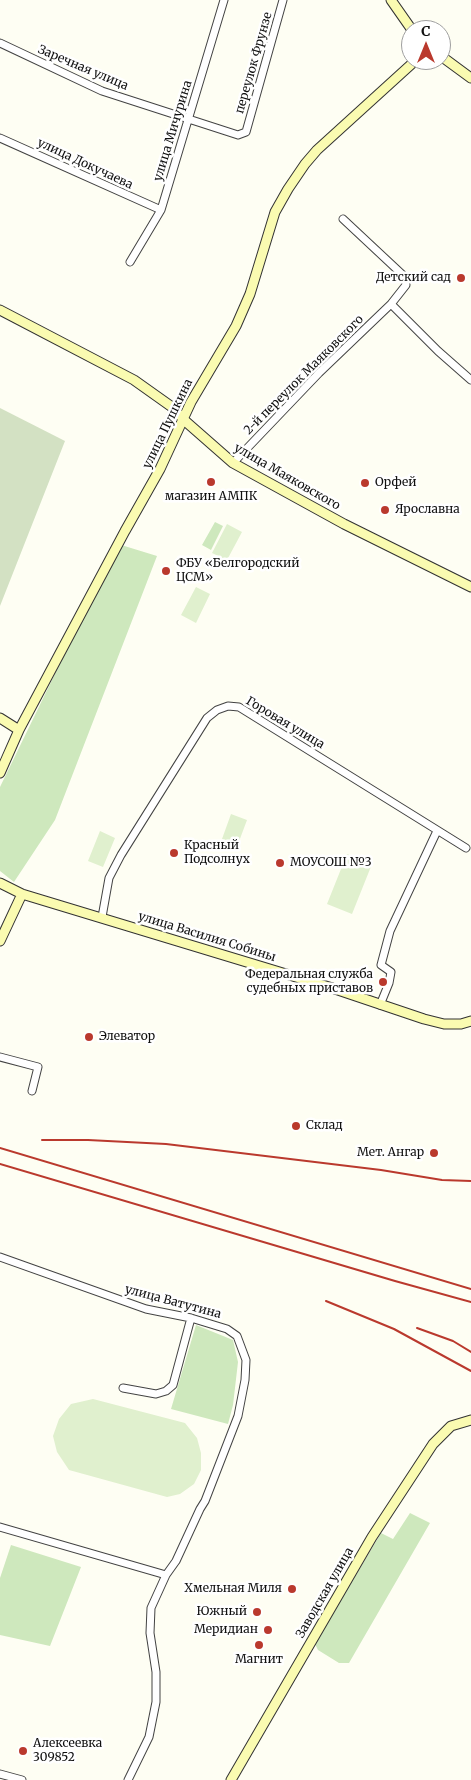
<!DOCTYPE html>
<html>
<head>
<meta charset="utf-8">
<style>
	body { margin:0 }
	#map { position:relative; width:471px; height:1780px; overflow:hidden; background:#fefef3; font-family:Merriweather,serif }
	canvas { display:block }
	.north { position:absolute; left:401px; top:20px; width:50px; height:50px; box-sizing:border-box; background:#fff; border:1px solid #9f9f9f; border-radius:50%; rotate:0deg; font-size:14px; font-weight:700; line-height:20px; text-align:center; color:#101010 }
	.north::after { content:''; display:block; margin:auto; width:18px; height:22px; background:#ba392d; clip-path:polygon(50% 0,100% 100%,50% 72%,0 100%) }
</style>
</head>
<body>
<div id="map">
<canvas width="471" height="1780"></canvas>
<div class="north">С</div>
</div>
<script>
const c = document.querySelector('canvas').getContext('2d');
c.lineJoin = 'round';
function fill(path, color) { c.fillStyle = color; c.fill(path, 'evenodd'); }
const poly = rows => new Path2D(rows.map(r => 'M' + r).join(''));
function strokePath(path, color, width, dash) { c.strokeStyle = color; c.lineWidth = width; c.lineCap = dash ? 'butt' : 'round'; c.setLineDash(dash || []); c.stroke(path); }
function drawText(font, color, halo, rows, align = 'center') {
  c.font = font + ' Merriweather,serif'; c.lineWidth = 5; c.setLineDash([]); c.textBaseline = 'middle'; c.strokeStyle = halo; c.fillStyle = color; for (const [text, x, y, turn = 0] of rows) {
    c.save(); c.translate(x, y); c.rotate((+turn || 0) * Math.PI / 180); c.textAlign = isNaN(turn) ? turn : align; if (halo) c.strokeText(text, 0, 0); c.fillText(text, 0, 0); c.restore();
  }
}
fill(poly([
	[215,522,223,526,211,550,202,545],
	[118,544,157,556,55,820,14,882,0,871,0,787],
	[196,1325,233,1340,238,1362,233,1405,228,1424,171,1409],
	[410,1513,430,1523,349,1663,339,1663,318,1650,315,1644,381,1533,393,1539],
	[11,1545,81,1567,50,1646,0,1635,0,1578]
]), '#cee8bd');
fill(poly([
	[0,408,65,441,0,606]
]), '#d3e1c3');
fill(poly([
	[227,524,242,532,227,560,212,553],
	[196,587,210,594,196,623,181,615],
	[231,814,247,820,238,844,222,839],
	[100,831,115,838,103,867,88,861],
	[347,854,372,864,352,914,327,904],
	[93,1399,185,1423,197,1438,201,1453,201,1470,194,1484,180,1494,167,1497,69,1470,57,1452,53,1436,59,1419,71,1404]
]), '#e0f0ce');
const street = poly([
	[0,43,102,91,238,135,246,132,283,0],
	[0,138,161,210],
	[130,262,161,210,224,0],
	[391,304,438,351,471,380],
	[233,463,319,373,391,304,406,285,405,277,343,219],
	[102,917,109,878,121,855,207,718,217,710,228,706,239,707,466,848],
	[380,1005,389,983,391,972,381,965,390,931,437,831],
	[0,1057,38,1067,32,1091],
	[0,1257,146,1309,191,1318,227,1329,237,1336,246,1360,245,1380,238,1416,205,1501,200,1509,176,1561,166,1575,151,1608,150,1633,156,1672,156,1702,149,1737,128,1780],
	[123,1388,156,1394,166,1391,173,1385,191,1318],
	[0,1527,166,1575],
	[0,1774,22,1780]
]);
const secondary = poly([
	[391,0,412,30],
	[441,56,471,78],
	[0,310,134,380,172,407,184,420,233,463,344,524,471,587],
	[0,718,19,730],
	[0,773,19,730,125,531,160,469,191,402,236,326,250,294,275,212,288,189,305,164,317,150,416,60],
	[0,883,22,894,329,987,424,1019,444,1024,461,1024,471,1021],
	[0,941,22,894],
	[231,1780,372,1537,433,1444,451,1426,471,1420]
]);
strokePath(street, '#434343', 9);
strokePath(secondary, '#323232', 11);
strokePath(street, '#fff', 7);
strokePath(secondary, '#fafbb1', 9);
strokePath(poly([
	[42,1140,88,1140,166,1144,381,1170,442,1180,471,1181],
	[0,1148,471,1289],
	[0,1164,395,1281,471,1302],
	[326,1301,394,1329,471,1371],
	[417,1328,453,1341,471,1352]
]), '#ba392d', 2);
for (const [x, y, r, color] of [
	[461,278,5,"#ba392d"],
	[211,482,5,"#ba392d"],
	[365,483,5,"#ba392d"],
	[385,510,5,"#ba392d"],
	[166,571,5,"#ba392d"],
	[174,853,5,"#ba392d"],
	[280,863,5,"#ba392d"],
	[383,982,5,"#ba392d"],
	[89,1037,5,"#ba392d"],
	[296,1126,5,"#ba392d"],
	[434,1153,5,"#ba392d"],
	[292,1589,5,"#ba392d"],
	[257,1612,5,"#ba392d"],
	[268,1630,5,"#ba392d"],
	[259,1645,5,"#ba392d"],
	[23,1751,5,"#ba392d"]
]) { const dot = new Path2D(); dot.arc(x, y, r, 0, 2 * Math.PI); c.fillStyle = color; c.fill(dot); strokePath(dot, '#fff', 2); }
drawText('12px', '#101010', '#fff', [
	["переулок Фрунзе",254,63,-74],
	["Заречная улица",83,68,23],
	["улица Мичурина",173,131,-73],
	["улица Докучаева",85,164,25],
	["2-й переулок Маяковского",304,375,-45],
	["улица Пушкина",168,424,-64],
	["улица Маяковского",287,477,30],
	["Горовая улица",285,723,31],
	["улица Василия Собины",207,937,17],
	["улица Ватутина",173,1302,15],
	["Заводская улица",325,1593,-60]
]);
drawText('12px', '#101010', '#fff', [
	["Детский сад",451,278,"right"],
	["Орфей",375,483],
	["магазин АМПК",211,497,"center"],
	["Ярославна",395,510],
	["ФБУ «Белгородский",176,564],
	["ЦСМ»",176,578],
	["Красный",184,846],
	["Подсолнух",184,860],
	["МОУСОШ №3",290,863],
	["Федеральная служба",373,975,"right"],
	["судебных приставов",373,989,"right"],
	["Элеватор",99,1037],
	["Склад",306,1126],
	["Мет. Ангар",424,1153,"right"],
	["Хмельная Миля",282,1589,"right"],
	["Южный",247,1612,"right"],
	["Меридиан",258,1630,"right"],
	["Магнит",259,1660,"center"],
	["Алексеевка",33,1744],
	["309852",33,1758]
], 'left');
</script>
</body>
</html>
